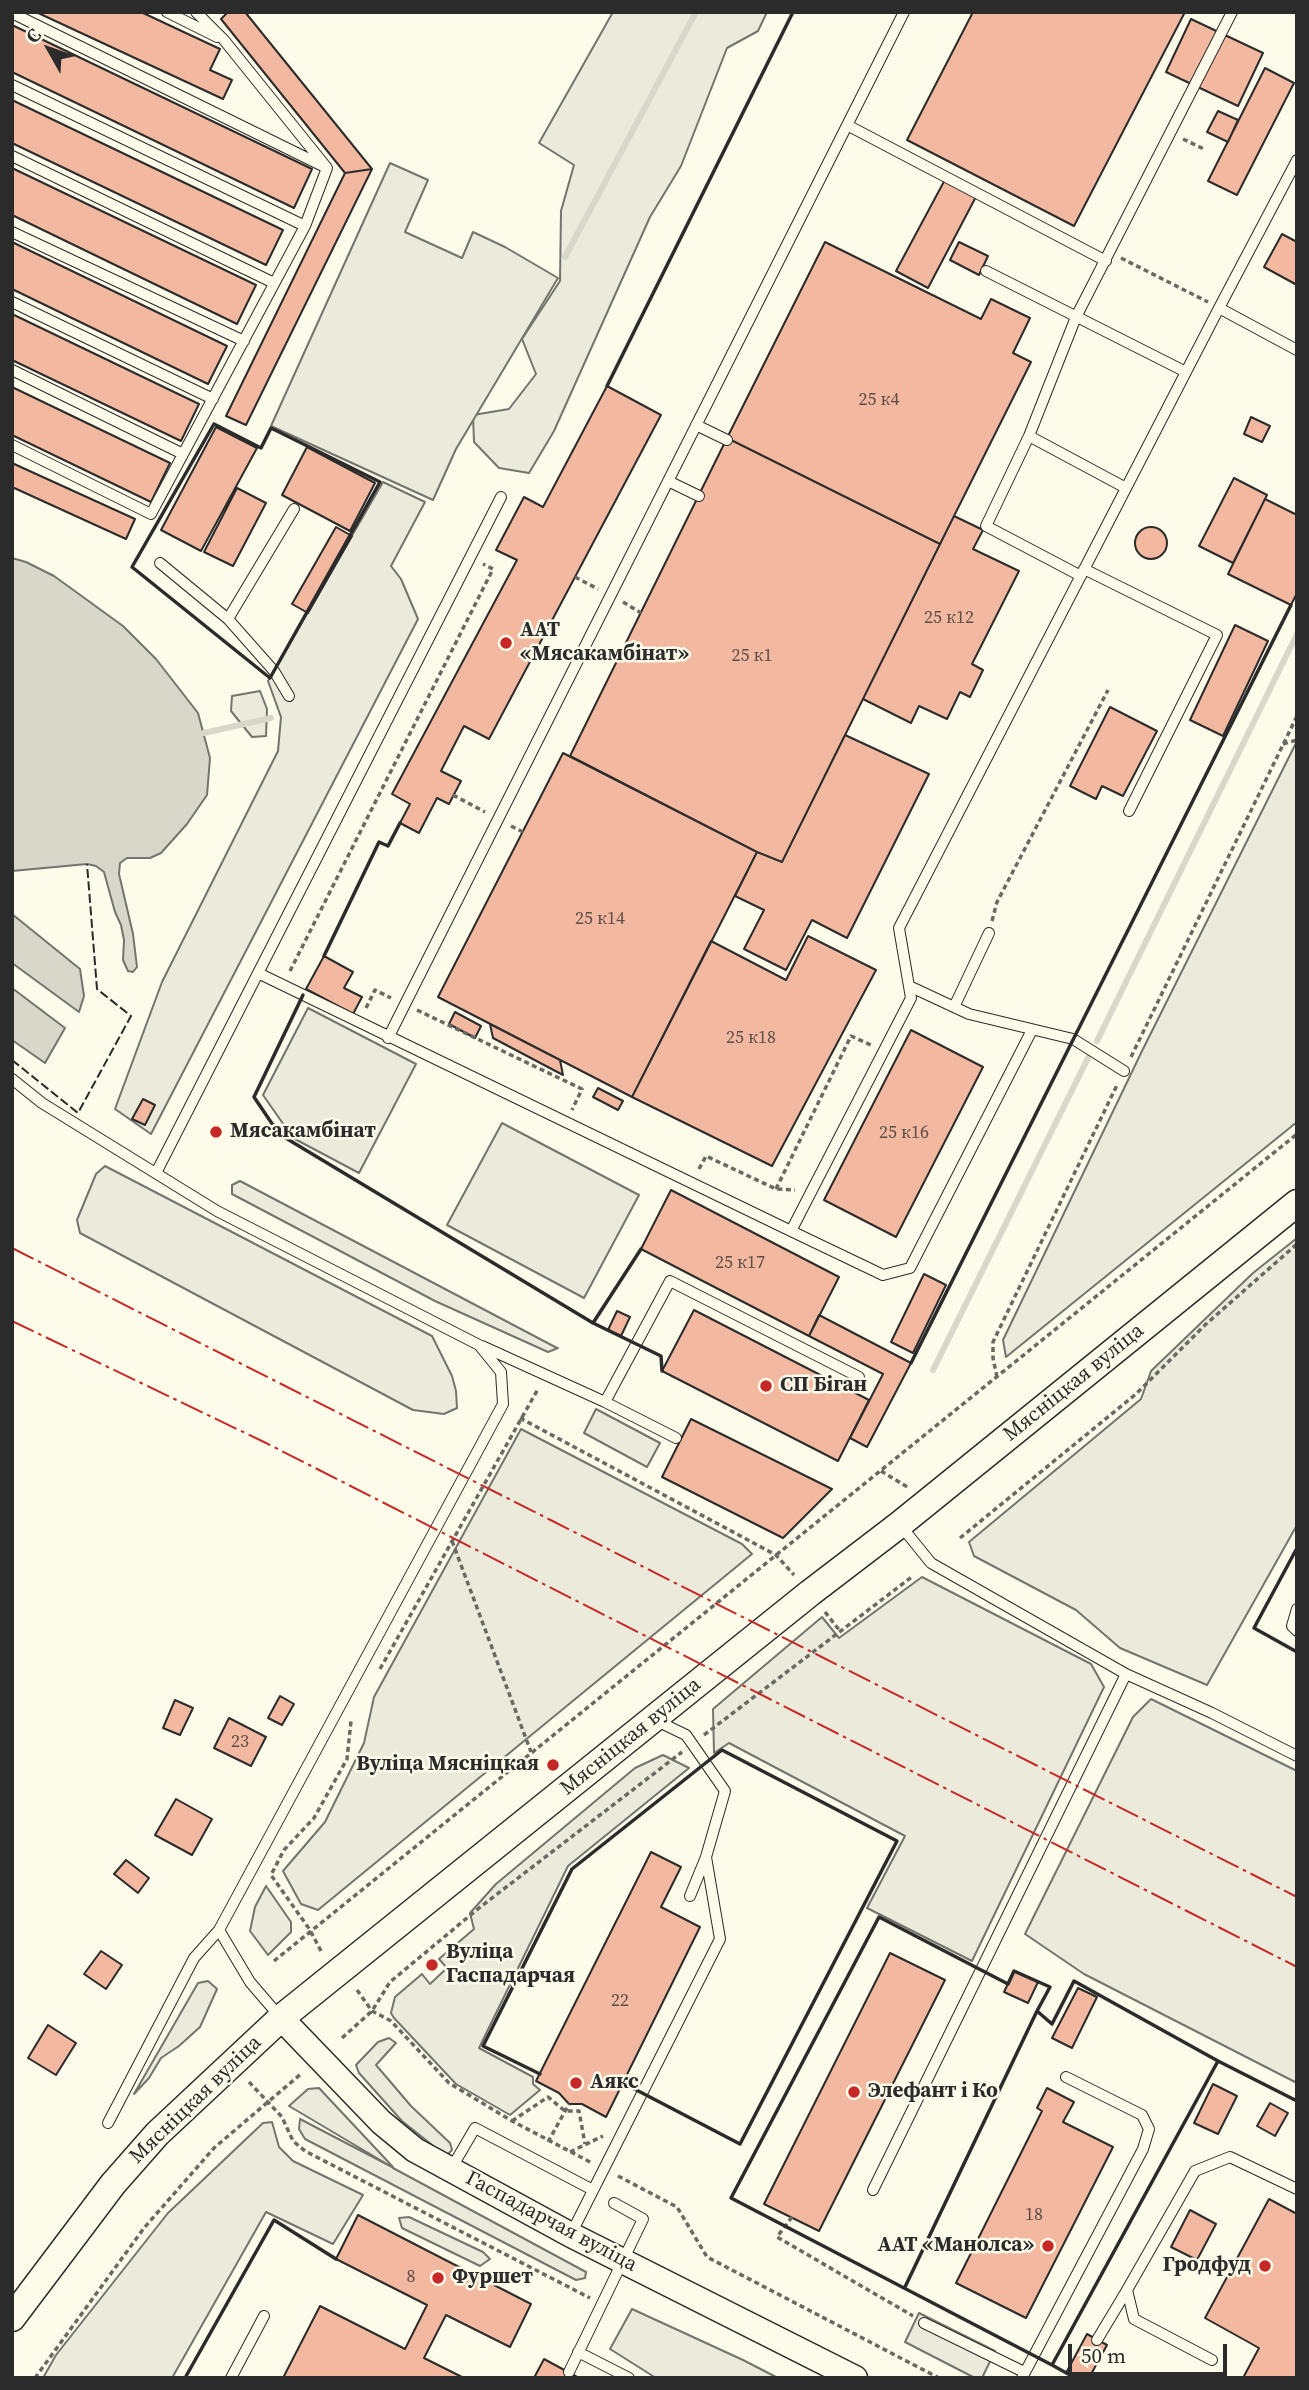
<!DOCTYPE html>
<html>
<head>
<meta charset="utf-8">
<style>
	body { margin:0 }
	#map { position:relative; width:1309px; height:2390px; overflow:hidden; background:#fdfbea; font-family:"Source Serif 4",serif }
	canvas { display:block }
	.frame { position:absolute; inset:0; border:14px solid #2b2b2b; pointer-events:none }
	.north { position:absolute; left:14px; top:14px; width:70px; height:70px; -webkit-text-stroke:5px #fdfbea; paint-order:stroke; rotate:310deg; font-size:19px; font-weight:700; line-height:28px; text-align:center; color:#2b2b2b }
	.north::after { content:''; display:block; margin:auto; width:24px; height:32px; background:#2b2b2b; clip-path:polygon(50% 0,100% 100%,50% 72%,0 100%) }
	.scale { position:absolute; left:1068px; top:2344px; width:159px; height:32px; box-sizing:border-box; border:4px solid #2b2b2b; border-top:0; padding-left:9px; font-size:21px; line-height:24px; white-space:nowrap; color:#2b2b2b; -webkit-text-stroke:5px #fdfbea; paint-order:stroke }
</style>
</head>
<body>
<div id="map">
<canvas width="1309" height="2390"></canvas>
<div class="frame"></div>
<div class="north">С</div>
<div class="scale">50 m</div>
</div>
<script>
const c = document.querySelector('canvas').getContext('2d');
c.lineJoin = 'round';
function fill(path, color) { c.fillStyle = color; c.fill(path, 'evenodd'); }
const poly = rows => new Path2D(rows.map(r => 'M' + r).join(''));
function strokePath(path, color, width, dash) { c.strokeStyle = color; c.lineWidth = width; c.lineCap = dash ? 'butt' : 'round'; c.setLineDash(dash || []); c.stroke(path); }
function drawText(font, color, halo, rows, align = 'center') {
  c.font = font + ' "Source Serif 4",serif'; c.lineWidth = 5; c.setLineDash([]); c.textBaseline = 'middle'; c.strokeStyle = halo; c.fillStyle = color; for (const [text, x, y, turn = 0] of rows) {
    c.save(); c.translate(x, y); c.rotate((+turn || 0) * Math.PI / 180); c.textAlign = isNaN(turn) ? turn : align; if (halo) c.strokeText(text, 0, 0); c.fillText(text, 0, 0); c.restore();
  }
}
const green = poly([
	[613,12,767,12,758,31,727,48,681,166,650,217,554,431,529,473,499,468,474,442,473,415,509,409,536,374,522,339,560,281,561,211,574,165,539,143,613,12],
	[260,691,267,709,266,736,252,737,231,711,232,696,260,691],
	[1297,741,1297,1122,1006,1357,1003,1340,1142,1051,1297,741],
	[105,1166,432,1336,452,1376,456,1391,457,1408,444,1414,413,1410,80,1233,77,1220,96,1174,105,1166],
	[240,1181,557,1348,558,1348,548,1352,435,1301,232,1194,232,1185,240,1181],
	[1297,1238,1297,1525,1207,1685,1120,1648,1076,1610,974,1556,969,1542,1141,1399,1151,1371,1253,1273,1297,1238],
	[521,1429,742,1544,752,1554,318,1910,301,1904,283,1871,325,1822,364,1743,374,1697,521,1429],
	[922,1577,1091,1664,1104,1687,972,1961,867,1908,905,1836,729,1743,714,1753,713,1709,822,1617,839,1638,922,1577],
	[1151,1699,1297,1771,1297,2083,1084,1974,1025,1934,1133,1717,1151,1699],
	[663,1755,689,1768,568,1866,479,2048,533,2077,533,2084,540,2090,510,2115,456,2084,394,2018,391,2013,395,1997,422,1974,430,1984,447,1968,439,1959,474,1929,470,1913,496,1884,635,1768,663,1755],
	[266,1886,291,1922,291,1932,268,1955,250,1931,255,1907,266,1886],
	[208,1981,217,1989,200,2027,179,2046,161,2058,149,2078,134,2094,198,1983,208,1981],
	[389,2038,396,2043,376,2065,411,2106,450,2143,452,2150,446,2156,402,2121,359,2073,356,2065,378,2042,389,2038],
	[319,2088,393,2167,393,2168,586,2272,585,2278,576,2280,305,2139,299,2129,300,2119,392,2167,289,2106,308,2089,319,2088],
	[272,2122,279,2147,293,2161,363,2195,333,2244,266,2212,172,2378,43,2378,56,2355,168,2213,263,2123,272,2122],
	[409,2217,483,2252,490,2259,480,2266,402,2228,399,2218,409,2217],
	[632,2309,743,2360,778,2378,656,2378,610,2349,632,2309]
]);
fill(green, '#ecebdb');
strokePath(green, '#74746e', 2);
const parking = poly([
	[390,163,428,180,405,232,462,258,473,232,505,247,558,278,456,449,433,500,271,426,390,163],
	[383,482,425,502,391,566,401,579,418,619,151,1134,115,1109,162,982,278,751,281,717,268,681,383,482],
	[308,1008,416,1064,359,1173,293,1138,263,1095,308,1008],
	[502,1123,639,1195,584,1298,447,1225,502,1123],
	[596,1409,660,1443,647,1467,584,1433,596,1409],
	[919,2313,995,2351,982,2378,975,2378,905,2342,919,2313]
]);
fill(parking, '#eceadb');
strokePath(parking, '#74746e', 2);
const water = poly([
	[12,558,26,562,54,576,123,626,156,659,198,713,210,758,207,795,187,824,161,853,150,858,127,858,120,863,119,874,133,934,137,967,133,972,128,971,123,960,124,940,121,925,115,912,104,872,96,866,87,864,12,871,12,558],
	[12,914,80,969,84,996,79,1012,12,963,12,914],
	[12,988,65,1028,45,1063,12,1040,12,988]
]);
fill(water, '#d8d7c9');
strokePath(water, '#74746e', 2);
strokePath(poly([
	[565,257,696,12],
	[204,733,271,718],
	[1097,1041,1297,634],
	[933,1370,1088,1058]
]), '#d8d7c9', 6);
const building = poly([
	[36,12,141,12,220,49,210,70,232,80,223,99,36,12],
	[228,12,245,12,372,169,345,173,221,19,228,12],
	[973,12,1185,12,1074,226,907,140,973,12],
	[1191,19,1263,53,1238,106,1166,72,1191,19],
	[12,25,312,169,294,208,12,72,12,25],
	[1265,68,1294,83,1237,195,1208,181,1265,68],
	[12,100,283,230,266,265,12,143,12,100],
	[1218,111,1238,120,1228,142,1207,132,1218,111],
	[12,168,256,285,237,324,12,215,12,168],
	[372,169,246,425,226,416,345,173,372,169],
	[948,174,979,191,928,288,896,271,948,174],
	[1282,234,1297,242,1297,285,1264,267,1282,234],
	[12,242,227,346,208,384,12,289,12,242],
	[825,242,981,319,991,299,1030,318,1013,353,1031,362,940,544,727,438,825,242],
	[959,242,988,256,979,275,950,260,959,242],
	[12,314,199,404,181,441,12,360,12,314],
	[607,386,661,415,489,739,464,726,441,771,461,781,449,804,437,798,419,833,400,823,410,804,392,794,517,560,496,550,524,497,543,507,607,386],
	[12,387,170,463,151,502,12,435,12,387],
	[1251,417,1270,426,1262,442,1244,434,1251,417],
	[216,427,257,448,201,551,161,530,216,427],
	[727,438,940,544,782,862,757,852,570,756,727,438],
	[307,447,375,483,350,531,282,495,307,447],
	[12,463,135,519,126,539,12,487,12,463],
	[1234,478,1267,495,1233,563,1199,546,1234,478],
	[237,488,266,503,233,566,204,552,237,488],
	[1265,499,1297,515,1297,593,1291,605,1228,574,1265,499],
	[954,516,983,530,973,549,1019,571,972,664,983,670,970,697,960,692,947,719,919,706,911,723,863,699,954,516],
	'1135 543a16 16 0 1 1 32 0a16 16 0 1 1-32 0Z',
	[336,527,352,536,308,613,292,604,336,527],
	[1235,625,1268,641,1223,736,1190,720,1235,625],
	[1110,707,1157,731,1123,796,1102,786,1096,799,1070,786,1110,707],
	[845,735,929,774,847,938,812,920,786,970,744,949,764,910,735,896,757,852,782,862,845,735],
	[563,753,757,852,632,1097,438,997,563,753],
	[808,936,876,970,772,1166,632,1097,711,941,786,980,808,936],
	[324,956,353,972,344,988,362,997,353,1014,306,989,324,956],
	[455,1012,481,1026,475,1038,449,1024,455,1012],
	[490,1024,560,1060,563,1075,493,1038,490,1024],
	[911,1030,983,1067,896,1237,824,1200,911,1030],
	[598,1088,623,1101,618,1110,593,1097,598,1088],
	[143,1099,155,1105,145,1125,132,1119,143,1099],
	[671,1190,839,1277,809,1336,641,1249,671,1190],
	[924,1274,946,1285,913,1353,891,1342,924,1274],
	[694,1310,869,1400,838,1461,662,1371,694,1310],
	[617,1311,630,1317,621,1336,608,1330,617,1311],
	[819,1315,911,1363,867,1447,850,1438,883,1374,809,1336,819,1315],
	[691,1419,832,1489,783,1538,662,1477,691,1419],
	[280,1696,294,1704,282,1725,268,1718,280,1696],
	[175,1700,193,1708,180,1735,163,1728,175,1700],
	[229,1718,266,1737,251,1766,214,1748,229,1718],
	[176,1799,212,1819,192,1855,155,1835,176,1799],
	[651,1852,681,1867,661,1907,700,1927,606,2117,582,2104,569,2104,559,2093,536,2081,651,1852],
	[126,1860,149,1878,138,1893,114,1874,126,1860],
	[101,1951,122,1965,106,1989,84,1974,101,1951],
	[890,1953,945,1980,819,2231,764,2204,890,1953],
	[1014,1971,1038,1982,1028,2003,1004,1992,1014,1971],
	[1078,1988,1097,1997,1072,2048,1052,2038,1078,1988],
	[48,2025,76,2043,56,2075,28,2058,48,2025],
	[1213,2084,1237,2096,1218,2134,1194,2123,1213,2084],
	[1047,2088,1074,2102,1063,2122,1113,2147,1026,2318,956,2283,1042,2111,1037,2108,1047,2088],
	[1270,2103,1288,2113,1275,2136,1257,2126,1270,2103],
	[1269,2199,1297,2214,1297,2378,1243,2378,1259,2348,1205,2318,1269,2199],
	[1190,2210,1216,2224,1197,2260,1171,2247,1190,2210],
	[358,2215,531,2304,510,2347,446,2315,424,2358,464,2378,283,2378,320,2306,405,2349,427,2305,336,2259,358,2215],
	[1087,2334,1107,2345,1089,2378,1075,2378,1066,2373,1087,2334],
	[544,2359,579,2378,538,2378,535,2376,544,2359]
]);
fill(building, '#f2b8a0');
strokePath(building, '#2b2b2b', 2);
const service = poly([
	[167,12,217,37],
	[12,13,323,166],
	[12,85,305,226],
	[847,125,1106,261],
	[12,156,274,283],
	[1297,160,1219,308,1297,350],
	[12,232,244,341],
	[986,271,1186,372],
	[12,302,213,399],
	[12,370,183,454],
	[696,425,727,440],
	[1029,436,1076,317,1232,12],
	[12,445,151,514,305,226,327,168,224,40,196,12],
	[668,481,699,496],
	[160,563,228,619],
	[1084,569,1217,635,1129,811],
	[1081,576,986,526,1029,436,1126,488],
	[289,696,274,671,228,619,294,509],
	[258,973,791,1231,911,998,899,928,1219,308],
	[909,986,969,1014,1073,1039,1124,1071],
	[954,1007,989,933],
	[388,1038,904,12],
	[12,1079,42,1103,217,1211,479,1345,501,1372,503,1404,219,1930,250,1982,280,2017],
	[156,1173,501,497],
	[791,1231,883,1275,910,1268,1032,1030],
	[482,1346,605,1402,676,1438],
	[605,1402,670,1281,859,1377],
	[901,1526,931,1563,1126,1674,1212,1713,1297,1756],
	[1297,1609,1292,1626,1297,1631],
	[657,1721,686,1735,725,1791,706,1857,690,1896],
	[108,2123,194,1958,219,1930],
	[451,2169,475,2128,593,2190],
	[873,2190,1126,1674],
	[571,2234,720,1939,706,1857],
	[924,2323,1024,2372],
	[1097,2340,1127,2290],
	[578,2352,629,2378],
	[1212,2360,1134,2319,1127,2290,1195,2171,1230,2157,1297,2189],
	[569,2372,643,2219,614,2203],
	[231,2378,264,2316],
	[1022,2378,1143,2149,1149,2129,1142,2115,1066,2077]
]);
const tertiary = poly([
	[281,2018,381,2122,415,2150,571,2235,855,2378]
]);
const secondary = poly([
	[12,2318,113,2184,157,2134,281,2018,810,1593,899,1525,1297,1203]
]);
strokePath(service, '#2b2b2b', 12);
strokePath(tertiary, '#2b2b2b', 27);
strokePath(secondary, '#2b2b2b', 29);
strokePath(poly([
	[1183,139,1206,150],
	[1121,258,1208,302],
	[575,577,598,589],
	[623,602,641,613],
	[1283,744,1297,740],
	[453,795,485,812],
	[511,826,523,832],
	[992,921,997,902,1108,690],
	[290,971,493,569,483,564],
	[366,1008,375,990,391,998],
	[417,1010,582,1089,572,1110],
	[1131,1057,1297,716],
	[699,1169,706,1156,776,1189,795,1190],
	[776,1189,851,1036,871,1045],
	[997,1377,993,1358,993,1342,1118,1083],
	[520,1418,776,1555,794,1575],
	[881,1471,909,1488],
	[960,1538,1136,1394,1205,1325,1297,1244],
	[452,1541,531,1752],
	[825,1612,840,1631],
	[380,1669,538,1389],
	[704,1735,913,1576],
	[321,1951,310,1930,271,1875,284,1850,314,1818,347,1759,351,1721],
	[274,1961,1297,1134],
	[357,1990,372,2011,391,2021,449,2083,512,2121,592,2163],
	[342,2038,372,2011,390,1982,479,1908,682,1752],
	[249,2082,282,2117,293,2141,305,2151,590,2298],
	[512,2121,548,2097,565,2111,579,2111,585,2144],
	[548,2142,569,2104],
	[570,2152,603,2136],
	[618,2176,677,2207,707,2257,939,2378],
	[792,2217,777,2237,913,2316],
	[35,2378,144,2228,214,2148,302,2073]
]), '#6a6964', 3.5, [5, 3.5]);
strokePath(service, '#fdfbea', 10);
strokePath(tertiary, '#fdfbea', 24);
strokePath(secondary, '#fdfbea', 26);
strokePath(poly([
	[12,1060,78,1113,131,1016,97,989,87,864]
]), '#2b2b2b', 2, [9, 3.5]);
strokePath(poly([
	[607,386,793,12],
	[214,424,261,448,271,428,380,482,270,678,132,567,214,424],
	[324,956,379,842,388,846,400,823],
	[303,995,254,1097,279,1134,593,1323,661,1356,662,1371],
	[593,1323,641,1249],
	[911,1363,1291,605],
	[1297,1548,1254,1628,1297,1652],
	[879,1917,1008,1984,1014,1971,1050,1987,1037,2011,1052,2024,1074,1981,1218,2061,1052,2365,731,2198,879,1917],
	[1218,2061,1297,2101],
	[540,2074,483,2046,572,1869,722,1750,897,1841,740,2144,623,2083],
	[905,2287,1037,2011],
	[1052,2365,1070,2375],
	[185,2378,274,2220,336,2259]
]), '#2b2b2b', 3.5);
strokePath(poly([
	[12,1248,1297,1897],
	[12,1321,264,1442,1297,1967]
]), '#c62828', 2, [24, 5, 3.5, 5]);
for (const [x, y, r, color] of [
	[506,643,7,"#c62828"],
	[216,1132,7,"#c62828"],
	[766,1386,7,"#c62828"],
	[553,1765,7,"#c62828"],
	[432,1965,7,"#c62828"],
	[576,2083,7,"#c62828"],
	[854,2092,7,"#c62828"],
	[1048,2246,7,"#c62828"],
	[1265,2266,7,"#c62828"],
	[438,2278,7,"#c62828"]
]) { const dot = new Path2D(); dot.arc(x, y, r, 0, 2 * Math.PI); c.fillStyle = color; c.fill(dot); strokePath(dot, '#fdfbea', 2.5); }
drawText('18px', '#5d4e48', null, [
	["25 к4",879,400],
	["25 к12",949,618],
	["25 к1",752,656],
	["25 к14",600,919],
	["25 к18",751,1038],
	["25 к16",904,1133],
	["25 к17",740,1263],
	["23",240,1742],
	["22",620,2001],
	["18",1034,2215],
	["8",411,2277]
]);
drawText('bold 21px', '#2b2b2b', '#fdfbea', [
	["ААТ",520,631],
	["«Мясакамбінат»",520,655],
	["Мясакамбінат",230,1132],
	["СП Біган",780,1386],
	["Вуліца Мясніцкая",539,1765,"right"],
	["Вуліца",446,1953],
	["Гаспадарчая",446,1977],
	["Аякс",590,2083],
	["Элефант і Ко",868,2092],
	["ААТ «Манолса»",1034,2246,"right"],
	["Гродфуд",1251,2266,"right"],
	["Фуршет",452,2278]
], 'left');
drawText('21px', '#2b2b2b', '#fdfbea', [
	["Мясніцкая вуліца",1074,1383,-39],
	["Мясніцкая вуліца",631,1737,-39],
	["Мясніцкая вуліца",196,2100,-44],
	["Гаспадарчая вуліца",551,2222,28]
]);
</script>
</body>
</html>
